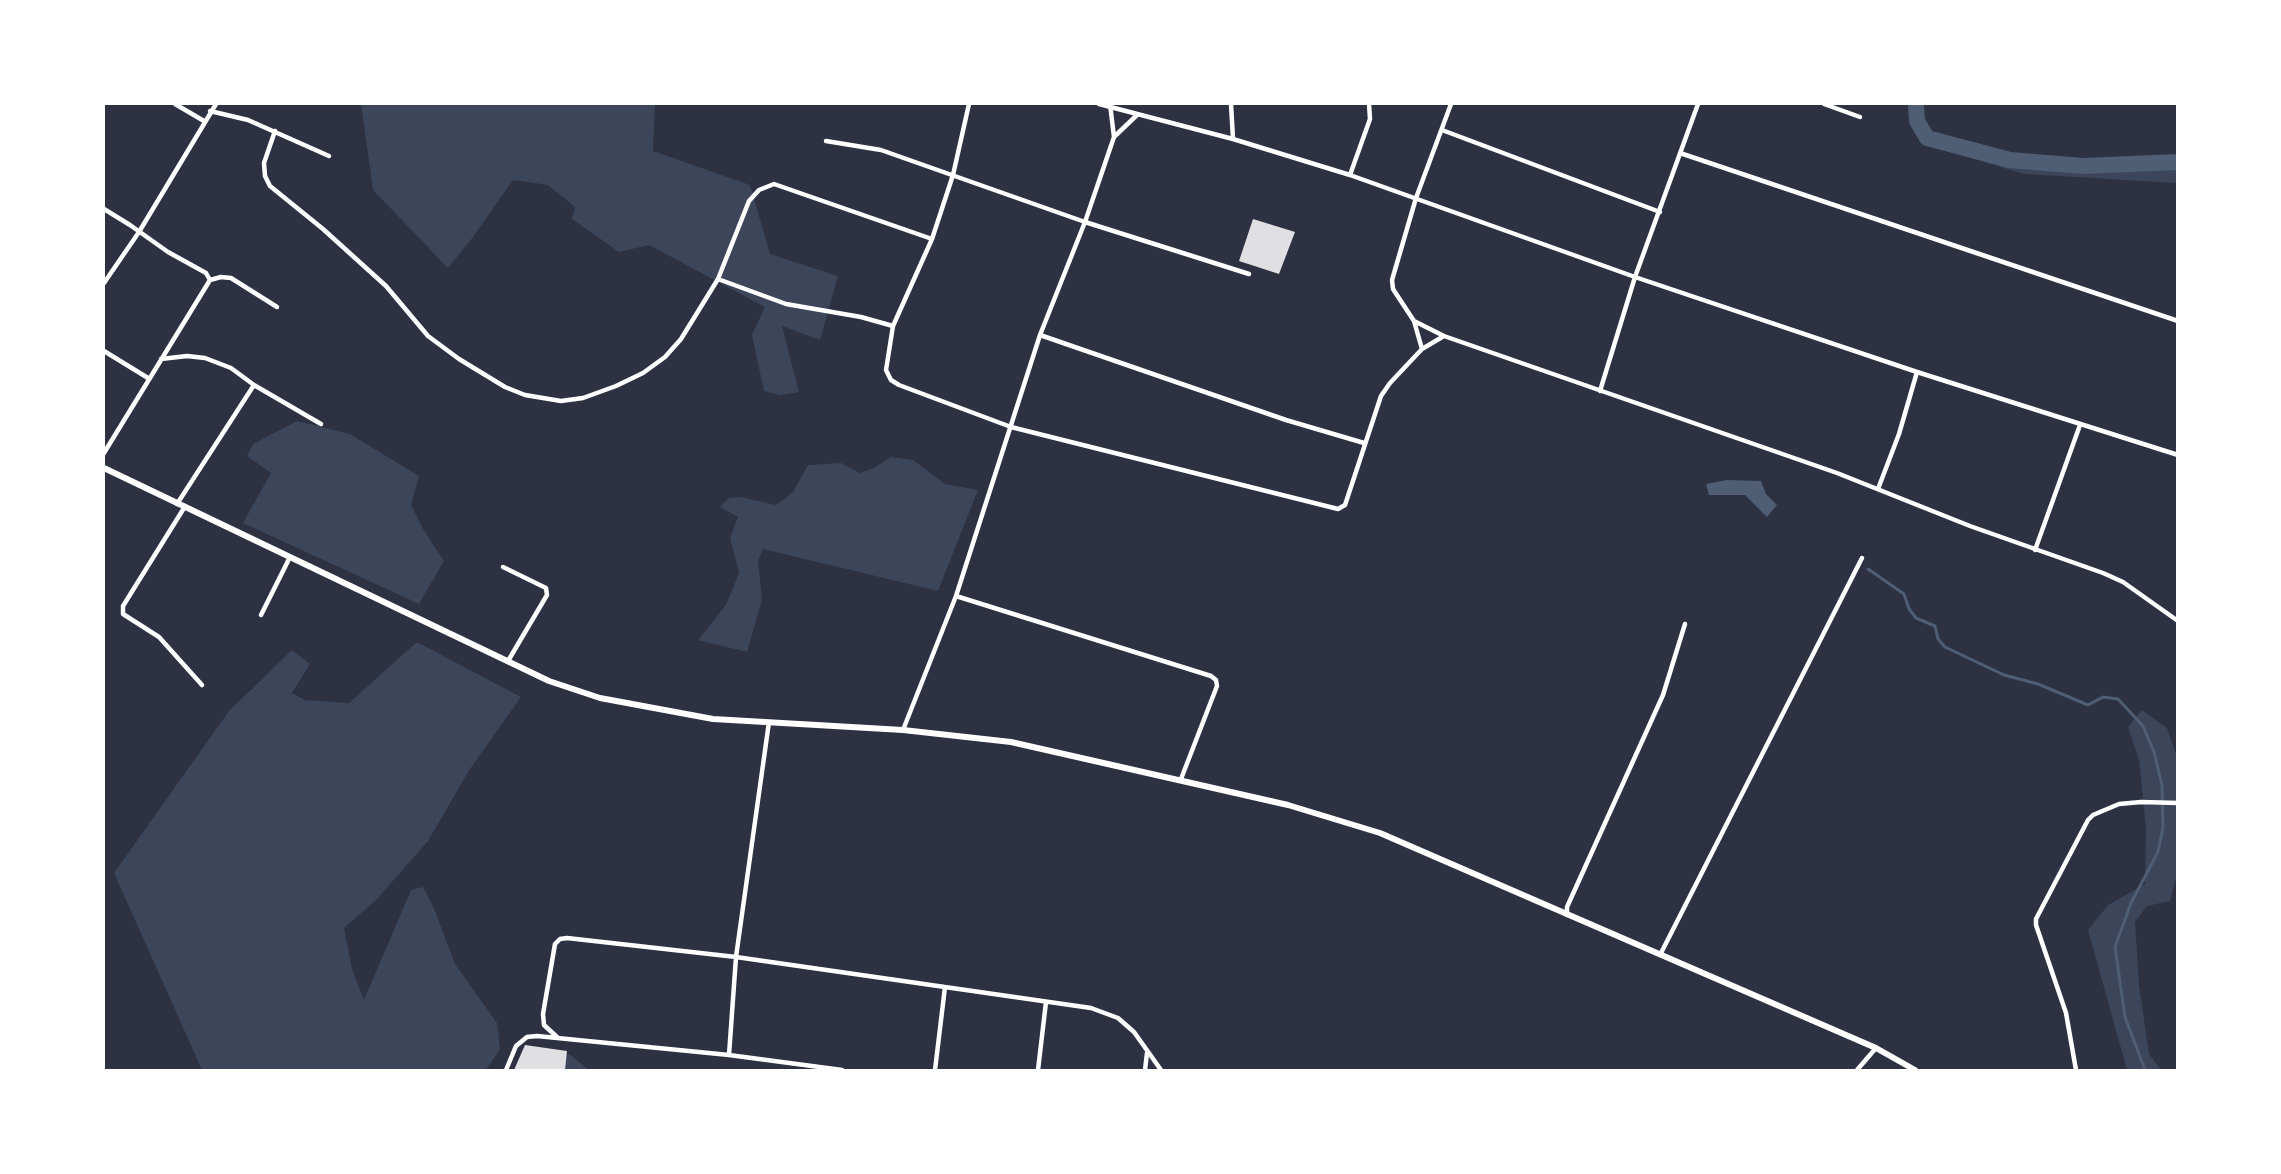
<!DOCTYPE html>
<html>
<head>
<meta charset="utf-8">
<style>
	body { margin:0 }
	#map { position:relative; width:2281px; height:1174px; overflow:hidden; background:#2d3142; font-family:"Roboto Condensed",sans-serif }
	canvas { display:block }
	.frame { position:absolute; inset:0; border:105px solid #fff; pointer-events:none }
</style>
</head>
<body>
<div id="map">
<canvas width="2281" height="1174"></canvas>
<div class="frame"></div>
</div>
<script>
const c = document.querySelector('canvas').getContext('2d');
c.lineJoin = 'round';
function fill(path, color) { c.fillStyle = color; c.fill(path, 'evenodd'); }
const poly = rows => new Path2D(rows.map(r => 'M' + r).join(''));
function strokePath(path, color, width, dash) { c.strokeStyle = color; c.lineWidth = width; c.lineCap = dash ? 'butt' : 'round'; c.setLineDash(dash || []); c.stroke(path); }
fill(poly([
	[361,104,655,104,653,151,750,185,770,254,838,276,820,340,782,326,799,392,780,395,764,391,752,335,765,307,649,245,619,252,572,219,575,207,548,185,513,180,473,237,448,268,373,190],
	[1927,138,2010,160,2083,166,2177,162,2177,183,2024,174,1924,144],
	[297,421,350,434,419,476,411,505,423,529,444,561,419,604,243,523,271,473,247,456,253,444],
	[891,457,913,460,945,484,978,490,938,591,763,549,758,561,762,600,747,652,698,640,726,605,739,573,730,538,738,517,720,507,729,498,741,497,776,505,793,492,808,465,841,463,860,473,874,468],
	[417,642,521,697,470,769,428,841,377,899,344,928,352,969,364,1000,411,890,423,887,433,906,455,964,497,1023,500,1049,486,1070,202,1070,114,873,229,711,292,650,310,664,292,693,305,700,349,703],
	[2142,710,2167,728,2177,757,2178,870,2170,901,2147,906,2135,922,2139,985,2149,1054,2161,1070,2127,1070,2088,930,2108,905,2145,884,2146,829,2139,760,2128,727],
	[569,1054,589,1070,538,1070]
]), '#3c4559');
fill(poly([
	[1727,480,1761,481,1766,494,1777,505,1767,517,1745,495,1709,495,1706,484]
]), '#4f5d75');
strokePath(poly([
	[1868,569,1904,594,1909,609,1916,618,1935,626,1938,639,1945,647,2004,675,2038,684,2088,705,2103,697,2118,699,2143,726,2154,752,2162,785,2163,827,2158,852,2131,903,2115,947,2125,1017,2145,1070]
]), '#4f5d75', 3);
strokePath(poly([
	[1916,104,1917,121,1927,138,2010,160,2083,166,2178,162]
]), '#4f5d75', 16);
fill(poly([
	[1253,219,1295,232,1279,274,1239,261],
	[525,1045,567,1051,565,1070,514,1070]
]), '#e0e0e3');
strokePath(poly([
	[175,104,204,121],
	[969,104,953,175,932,239,893,326,886,370,891,380,899,385,1011,427,1338,509,1345,505,1381,396,1390,383,1422,349,1444,336],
	[1099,104,1233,139,1350,175,1635,277,1917,372,2178,455],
	[1231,104,1233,139],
	[1451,104,1416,198,1392,280,1393,289,1414,321,1444,336,1837,473,1970,526,2103,573,2123,582,2178,621],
	[1824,104,1860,117],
	[210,111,248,120,329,156],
	[1442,130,1660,212],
	[275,131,264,163,265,176,270,186,323,229,386,286,428,336,459,359,505,387,525,395,561,401,583,398,616,386,643,373,665,357,681,339,718,279,786,304,861,317,893,326],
	[1114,137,1137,115],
	[826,141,881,150,1085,222,1249,274],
	[1680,153,2178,321],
	[1350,175,1370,119,1369,104],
	[104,209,130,225,168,252,206,273,210,280],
	[718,279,749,201,759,190,774,184,932,239],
	[104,283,139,232,216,104],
	[1414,321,1422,349],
	[1040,335,1286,420,1364,443],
	[104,351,148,378],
	[161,359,187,356,205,358,231,368,254,385,321,424],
	[1600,391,1635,277,1698,104],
	[104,453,210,280,221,277,231,278,277,307],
	[1878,489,1899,434,1917,372],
	[177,504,254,385],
	[184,508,123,606,123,614,159,637,202,685],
	[2035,550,2080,425],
	[503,567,546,588,547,595,508,661],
	[956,596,1211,676,1216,680,1217,686,1181,779],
	[261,615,290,557],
	[903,730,956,596,1040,335,1085,222,1114,137,1110,104],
	[1567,915,1567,907,1663,695,1685,624],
	[1660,955,1862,558],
	[558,1038,544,1025,543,1014,555,944,560,939,567,938,736,957,1091,1008,1118,1018,1134,1032,1161,1070],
	[729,1055,736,957,769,722],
	[506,1070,516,1046,527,1037,537,1036,729,1055,842,1070],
	[935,1070,945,987],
	[1038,1070,1046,1002],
	[1145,1070,1147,1053],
	[1857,1070,1876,1048],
	[2076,1070,2066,1013,2036,925,2036,919,2088,820,2093,815,2119,804,2141,802,2178,803]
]), '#fff', 4.5);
strokePath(poly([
	[104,468,549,681,600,698,713,719,903,730,1011,742,1288,805,1380,833,1876,1048,1915,1070]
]), '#fff', 6);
</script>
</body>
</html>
